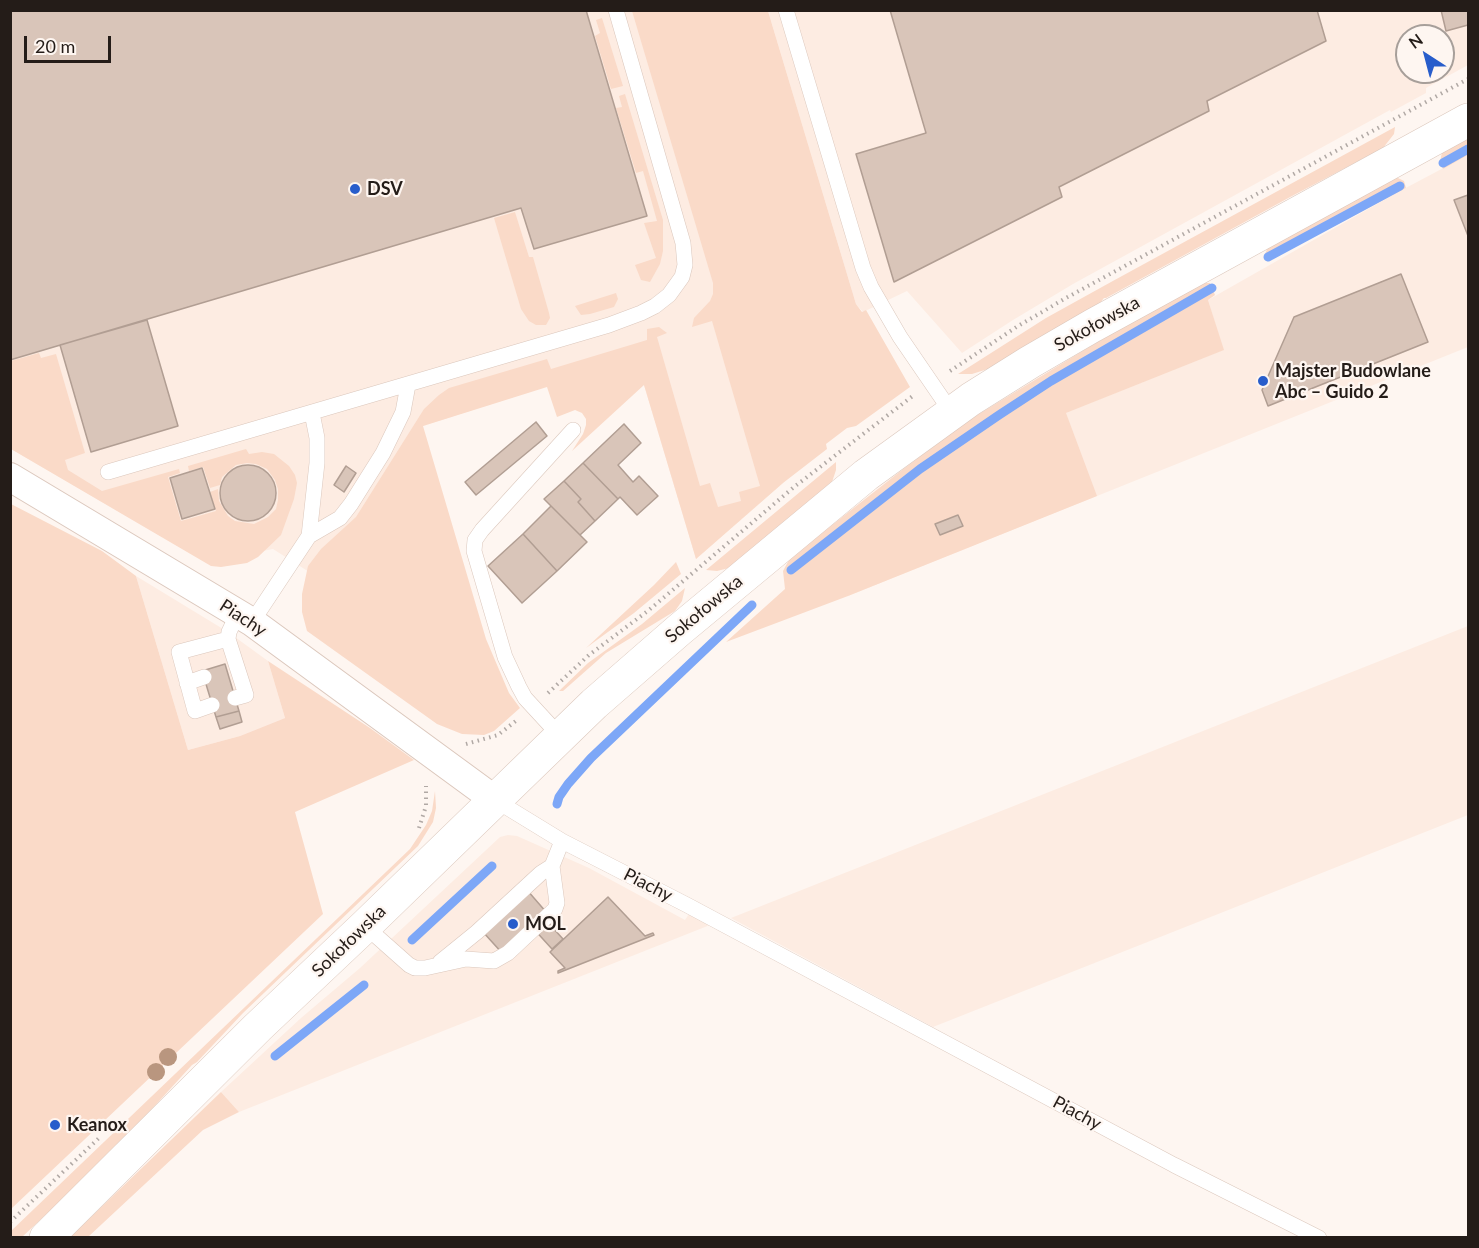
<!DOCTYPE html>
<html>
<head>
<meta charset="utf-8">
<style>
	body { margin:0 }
	#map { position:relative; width:1479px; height:1248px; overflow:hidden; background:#fef6f1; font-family:Lato,sans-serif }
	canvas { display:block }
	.frame { position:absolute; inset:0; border:12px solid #241c18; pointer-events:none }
	.north { position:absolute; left:1395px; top:24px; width:60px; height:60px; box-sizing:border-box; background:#fef6f1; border:2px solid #a79f9a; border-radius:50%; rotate:324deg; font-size:16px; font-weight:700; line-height:24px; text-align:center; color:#241c18 }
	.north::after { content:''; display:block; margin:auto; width:21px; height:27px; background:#285dcb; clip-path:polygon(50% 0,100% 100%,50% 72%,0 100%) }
	.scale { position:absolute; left:24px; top:36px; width:87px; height:27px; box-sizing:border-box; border:3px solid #241c18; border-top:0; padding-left:8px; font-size:18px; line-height:21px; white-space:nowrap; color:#241c18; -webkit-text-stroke:4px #fef6f1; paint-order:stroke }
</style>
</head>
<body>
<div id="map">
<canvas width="1479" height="1248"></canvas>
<div class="frame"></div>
<div class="north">N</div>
<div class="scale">20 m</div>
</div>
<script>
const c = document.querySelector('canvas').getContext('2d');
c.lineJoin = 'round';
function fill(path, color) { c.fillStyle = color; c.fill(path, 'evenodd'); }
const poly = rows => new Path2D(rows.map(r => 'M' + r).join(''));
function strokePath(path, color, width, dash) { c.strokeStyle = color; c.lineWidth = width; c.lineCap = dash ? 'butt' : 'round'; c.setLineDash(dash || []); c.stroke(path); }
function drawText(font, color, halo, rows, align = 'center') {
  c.font = font + ' Lato,sans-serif'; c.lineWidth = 4.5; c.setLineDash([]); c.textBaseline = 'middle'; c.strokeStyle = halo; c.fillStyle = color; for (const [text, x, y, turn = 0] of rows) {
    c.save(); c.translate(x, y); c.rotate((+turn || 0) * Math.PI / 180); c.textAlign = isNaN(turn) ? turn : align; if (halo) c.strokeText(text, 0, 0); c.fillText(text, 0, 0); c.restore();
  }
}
fill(poly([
	[647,10,783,483,696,559,644,385,548,386,423,426,317,577,273,549,205,562,11,449,11,11],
	[768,11,1468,11,1468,65,1426,88,1426,93,1391,112,1390,110,1073,284,1013,320,962,353,907,291,863,312,856,304],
	[1407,36,1443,36,1443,72,1407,72],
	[1468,155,1468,347,848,596,940,463,1223,350,1208,300,1400,191],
	[136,576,228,632,268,661,285,718,240,736,188,750],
	[1468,626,1468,815,933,1027,731,918],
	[508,835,517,836,589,868,685,920,689,914,710,925,239,1112,221,1092,301,1018,360,968,500,837]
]), '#fdece2');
fill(poly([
	[632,11,768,11,856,304,862,312,866,310,910,387,856,426,847,428,826,444,827,449,783,483,696,559,644,385,572,451,583,434,586,425,586,419,582,413,575,410,557,417,547,387,423,426,486,639,509,693,520,708,494,731,484,735,462,734,437,724,307,631,302,612,302,594,308,566,321,549,356,517,424,409,439,395,449,388,547,359,551,369,647,340,647,329,659,327,667,333,657,337,700,486,710,483,718,507,741,501,739,492,760,486,712,321,692,327,694,318,710,301,713,294,713,283],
	[602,18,623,86,611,89,595,36,600,33,596,20],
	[625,94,663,220,663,251,660,264,650,282,641,280,635,265,656,258,644,223,657,221,643,171,636,173,616,108,622,107,619,96],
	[1395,127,1394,134,1383,148,1292,196,1106,298,1104,298,1100,303,994,367,972,374,958,374,1046,318,1111,282],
	[1468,138,1468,155,1443,169,1440,162,1442,152],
	[1396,177,1404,181,1406,188,1274,258,1267,259,1265,254,1268,247],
	[515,212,529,257,533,257,549,313,550,318,546,325,536,325,529,321,521,309,494,218],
	[1203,283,1210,283,1215,295,1208,300,1224,350,1066,413,1097,496,848,596,726,642,785,589,783,571,790,558,902,470,969,420,1099,341],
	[616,293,618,299,614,307,590,314,581,315,575,306],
	[39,353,41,358,56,354,85,453,65,460,68,470,102,491,179,469,180,473,168,477,181,521,216,511,210,492,218,489,219,501,228,516,235,521,254,524,268,517,276,509,278,500,278,489,275,480,267,469,256,464,247,463,236,465,222,477,220,485,210,488,203,467,189,471,188,466,246,449,249,454,262,452,274,454,289,466,295,475,297,483,294,499,281,535,258,557,247,563,221,567,211,566,11,449,11,361],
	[836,462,836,470,832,482,729,568,717,571,706,570],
	[11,504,102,551,136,576,188,750,240,736,285,718,268,661,370,728,414,760,295,812,323,914,11,1209],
	[676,562,681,574,634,613,586,648,654,585],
	[685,588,682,601,675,611,606,653,563,691,559,691,588,663,642,624],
	[435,791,436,808,433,822,418,846,243,1013,197,1062,192,1065,110,1155,22,1237,11,1238,11,1231,410,849,426,825,432,811],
	[221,1092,239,1112,203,1130,88,1237,69,1238]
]), '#fadac8');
strokePath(poly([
	[1443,163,1468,149],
	[1268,257,1400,186],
	[791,570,920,469,999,415,1051,381,1212,288],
	[557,804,559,797,568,784,591,758,752,605],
	[412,940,492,866],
	[275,1056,364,985]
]), '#7da7f7', 9);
const building = poly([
	[10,10,586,10,647,216,534,249,521,208,10,360,10,10],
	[890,10,1317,10,1326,41,1207,101,1209,111,1059,187,1062,197,894,282,856,154,926,133,890,10],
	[1441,10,1468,10,1468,25,1446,31,1441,10],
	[1468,195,1468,236,1454,200,1468,195],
	[1401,274,1428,342,1268,406,1262,390,1294,317,1401,274],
	[147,320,178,426,91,452,60,345,147,320],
	[536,422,547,436,476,495,465,482,536,422],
	[624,424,641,443,618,465,633,482,639,476,658,496,637,515,620,497,618,499,583,463,624,424],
	[583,463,618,499,595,521,578,502,581,499,564,481,583,463],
	'220 493a28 28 0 1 1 56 0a28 28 0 1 1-56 0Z',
	[346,466,356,473,344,492,334,485,346,466],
	[202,468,215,509,182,519,170,478,202,468],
	[564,481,581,499,578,502,595,521,580,535,544,499,564,481],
	[551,506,587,542,557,571,523,534,551,506],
	[958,515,963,526,940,535,935,524,958,515],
	[523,534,557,571,522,603,488,566,523,534],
	[225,664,239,711,216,717,202,671,225,664],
	[239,711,242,722,220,729,216,717,239,711],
	[527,890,547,913,503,954,483,932,527,890],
	[608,897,645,936,653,933,654,935,558,973,558,971,565,968,550,952,608,897],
	[543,917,563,939,552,949,532,927,543,917]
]);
fill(building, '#d9c5b9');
strokePath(building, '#b19e93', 1.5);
const service = poly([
	[786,10,863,268,871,287,900,337,952,413],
	[108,472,609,325,641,313,655,306,669,295,682,277,685,265,683,243,616,10],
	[309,536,317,463,317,438,312,413],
	[252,622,309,536,340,518,351,504,383,453,403,412,408,385],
	[187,683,204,677],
	[235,698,246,695,228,639,229,632,238,613],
	[212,705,195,711,179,652,228,639],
	[560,736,525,698,519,687,505,657,474,551,475,540,482,530,573,430],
	[495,800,562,841,687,905,1174,1165,1319,1238],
	[365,926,409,965,415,968,425,968,466,959,494,961,508,953,555,909,557,903,552,866],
	[440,962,477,932,541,873,552,866,562,841]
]);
const minor = poly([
	[10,477,252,622,495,800]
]);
const tertiary = poly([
	[46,1238,258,1027,365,926,594,704,679,630,866,475,971,399,1030,362,1092,326,1468,120]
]);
strokePath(service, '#dbc7bc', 16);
strokePath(minor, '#dbc7bc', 30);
strokePath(tertiary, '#dbc7bc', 34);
strokePath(poly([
	[950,371,1018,326,1066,298,1468,79],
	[548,693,589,655,649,610,794,487,914,395],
	[466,744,498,735,517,720],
	[419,828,426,806,426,786],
	[10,1222,99,1138]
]), '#b1a9a5', 4, [1.5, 4.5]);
strokePath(service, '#fff', 15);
strokePath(minor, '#fff', 28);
strokePath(tertiary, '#fff', 33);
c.fillStyle = '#b9967f';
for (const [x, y] of [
	[168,1057],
	[156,1072]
]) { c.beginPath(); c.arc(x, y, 9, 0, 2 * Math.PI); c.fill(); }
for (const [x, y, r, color] of [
	[355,189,6,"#285dcb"],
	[1263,381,6,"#285dcb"],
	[513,924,6,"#285dcb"],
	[55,1125,6,"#285dcb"]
]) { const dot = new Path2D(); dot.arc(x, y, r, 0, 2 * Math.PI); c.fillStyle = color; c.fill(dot); strokePath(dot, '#fef6f1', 2); }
drawText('bold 18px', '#241c18', '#fef6f1', [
	["DSV",367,189],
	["Majster Budowlane",1275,371],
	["Abc – Guido 2",1275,392],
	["MOL",525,924],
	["Keanox",67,1125]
], 'left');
drawText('18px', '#241c18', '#fef6f1', [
	["Sokołowska",1097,324,-29],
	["Sokołowska",704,609,-40],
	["Piachy",243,618,33],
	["Piachy",648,885,27],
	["Sokołowska",349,941,-44],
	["Piachy",1077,1113,28]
]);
</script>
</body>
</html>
